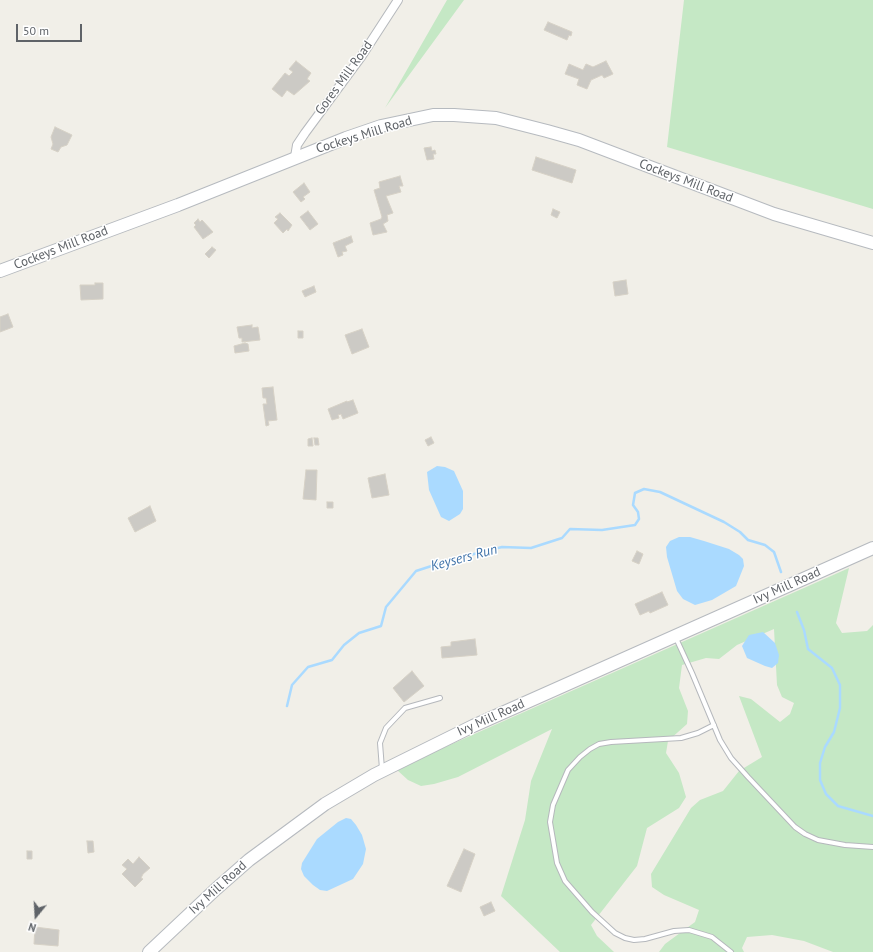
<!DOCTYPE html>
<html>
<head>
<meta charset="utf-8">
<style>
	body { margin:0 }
	#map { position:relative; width:873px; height:952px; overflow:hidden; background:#f1efe8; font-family:"PT Sans",sans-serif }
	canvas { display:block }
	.north { position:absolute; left:16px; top:896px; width:40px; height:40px; -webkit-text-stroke:3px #fff; paint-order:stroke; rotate:198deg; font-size:11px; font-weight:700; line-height:16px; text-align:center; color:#5f6368 }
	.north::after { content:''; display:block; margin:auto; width:14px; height:18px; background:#5f6368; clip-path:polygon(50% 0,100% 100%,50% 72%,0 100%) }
	.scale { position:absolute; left:16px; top:24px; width:66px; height:18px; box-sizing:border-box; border:2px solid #5f6368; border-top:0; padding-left:5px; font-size:12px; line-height:14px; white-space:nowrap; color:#5f6368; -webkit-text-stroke:3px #fff; paint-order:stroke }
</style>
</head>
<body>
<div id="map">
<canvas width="873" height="952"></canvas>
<div class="north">N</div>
<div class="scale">50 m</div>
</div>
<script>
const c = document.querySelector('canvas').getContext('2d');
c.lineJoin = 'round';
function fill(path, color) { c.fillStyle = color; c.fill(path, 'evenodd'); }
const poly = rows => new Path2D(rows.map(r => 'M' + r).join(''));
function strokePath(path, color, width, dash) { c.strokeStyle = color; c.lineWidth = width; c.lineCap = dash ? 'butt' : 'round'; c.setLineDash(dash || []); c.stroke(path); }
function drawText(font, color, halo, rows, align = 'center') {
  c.font = font + ' "PT Sans",sans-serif'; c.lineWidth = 3; c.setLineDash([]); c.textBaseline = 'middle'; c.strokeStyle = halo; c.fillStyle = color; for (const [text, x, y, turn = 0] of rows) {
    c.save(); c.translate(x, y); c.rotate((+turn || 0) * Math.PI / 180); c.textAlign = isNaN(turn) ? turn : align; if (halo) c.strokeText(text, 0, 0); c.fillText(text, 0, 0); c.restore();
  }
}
fill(poly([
	[447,0,464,0,385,108],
	[684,0,873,0,873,209,667,147],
	[849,568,836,623,842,633,867,631,873,625,873,952,833,952,804,941,772,935,747,937,742,948,744,952,659,952,665,944,695,922,699,910,664,895,652,887,651,874,691,808,700,800,723,791,739,771,762,757,739,696,751,699,780,722,790,714,794,703,782,697,777,685,774,629,737,645,719,659,706,658,682,665,679,688,688,711,687,724,668,741,666,753,679,773,686,797,679,808,647,828,637,866,591,925,597,936,614,952,560,952,501,896,525,820,531,781,552,729,458,777,434,784,421,786,408,780,397,770,400,767]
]), '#c5e8c5');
fill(poly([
	[437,466,445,467,454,471,463,491,463,509,460,514,449,521,441,517,429,490,427,472],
	[679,537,690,537,704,541,729,549,739,555,743,559,744,566,736,586,712,600,695,605,683,599,677,591,667,557,666,547,670,541],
	[763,632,775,643,779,655,778,663,772,668,765,666,747,658,742,646,749,635],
	[346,818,351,819,356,825,362,835,366,849,363,864,353,879,327,891,320,890,313,885,304,876,301,869,302,863,317,839,338,822]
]), '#aadaff');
strokePath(poly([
	[797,612,804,630,808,649,832,668,840,685,840,708,834,732,825,747,820,763,820,780,826,794,838,806,873,816],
	[287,706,292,685,308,667,332,660,344,645,359,633,381,626,386,607,416,571,450,560,502,547,531,548,562,538,570,529,602,530,635,525,639,519,638,512,633,505,635,493,644,489,660,492,724,522,740,532,748,540,765,545,774,552,781,572]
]), '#aadaff', 2.5);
const building = poly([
	[548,22,572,32,571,36,569,35,567,40,544,30,548,22],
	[296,61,311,73,307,79,310,81,294,95,287,90,282,97,272,89,285,73,289,76,293,72,289,69,296,61],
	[606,61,613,74,604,78,602,75,591,80,587,89,577,85,579,79,565,74,569,64,583,70,586,64,593,67,606,61],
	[55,127,72,135,67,145,61,147,58,152,51,149,53,144,51,137,55,127],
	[431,147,432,151,435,150,436,154,433,154,434,159,427,160,424,148,431,147],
	[536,157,576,170,572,183,532,170,536,157],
	[400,176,403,186,399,186,401,192,386,196,393,213,387,215,388,221,383,224,387,232,373,235,370,223,381,219,382,217,374,190,380,188,379,182,400,176],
	[304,183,310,192,303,197,305,199,301,202,293,192,304,183],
	[553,209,560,212,557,218,551,215,553,209],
	[308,211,318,224,310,230,300,217,308,211],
	[280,213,292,225,288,231,287,229,283,233,274,223,278,219,275,217,280,213],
	[198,219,200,222,202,220,213,232,203,239,194,227,196,225,194,223,198,219],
	[351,236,353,242,345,246,347,251,342,252,343,255,338,257,333,243,351,236],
	[212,247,216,250,209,258,205,254,212,247],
	[626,280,628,294,615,296,613,282,626,280],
	[95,283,103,283,103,299,81,300,80,285,95,285,95,283],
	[314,286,316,292,305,297,302,291,314,286],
	[8,314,13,327,0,332,0,317,8,314],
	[252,325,252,328,258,327,260,340,242,342,242,338,239,338,237,327,252,325],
	[362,329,369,347,352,354,345,335,362,329],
	[298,331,303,331,303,338,298,338,298,331],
	[245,343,248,344,249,351,235,353,234,346,245,343],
	[273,387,277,420,268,421,269,425,266,426,263,404,267,404,266,398,263,398,262,388,273,387],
	[353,400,358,413,343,419,341,414,338,415,339,418,332,420,328,409,347,401,347,402,353,400],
	[431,437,434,443,428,446,425,440,431,437],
	[312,438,313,446,308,446,308,439,312,438],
	[314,438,318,438,319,445,315,445,314,438],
	[306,470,317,470,316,500,303,499,306,470],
	[385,474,389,495,372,498,368,478,385,474],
	[327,502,333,502,333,508,327,508,327,502],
	[150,506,156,521,135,532,128,518,150,506],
	[637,551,643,554,639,564,632,561,637,551],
	[662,592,668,605,650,613,649,611,640,615,635,604,662,592],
	[475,639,477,655,442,658,441,647,451,646,451,642,475,639],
	[412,671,424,686,404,702,393,688,412,671],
	[87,841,93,841,94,852,88,853,87,841],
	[464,849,475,854,461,892,447,886,464,849],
	[27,851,32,851,32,859,27,859,27,851],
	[139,857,150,868,143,874,141,878,143,879,135,887,122,874,127,869,122,865,128,859,133,864,139,857],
	[491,902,495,911,484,916,480,907,491,902],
	[35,927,59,930,58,946,34,944,35,927]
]);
fill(building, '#cccac5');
strokePath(building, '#d6d1c6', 1);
const lane = poly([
	[675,636,692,673,720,740,731,758,748,777,795,827,805,834,818,840,845,845,873,847],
	[714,725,698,733,681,738,611,742,599,744,590,749,580,757,568,770,553,805,550,822,557,863,565,881,592,912,615,933,625,938,634,940,645,939,674,931,689,930,712,937,731,952],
	[382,769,380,743,386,728,405,708,440,698]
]);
const street = poly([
	[295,157,297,145,305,133,361,57,398,0]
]);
const secondary = poly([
	[0,271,178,205,346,138,381,126,433,115,454,115,496,118,547,131,579,140,774,214,873,243],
	[149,952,216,889,249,860,325,804,374,775,473,726,873,548]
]);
strokePath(lane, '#b5b8bc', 6);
strokePath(street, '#b5b8bc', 10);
strokePath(secondary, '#b6babf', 14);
strokePath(lane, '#fff', 4);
strokePath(street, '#fff', 8);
strokePath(secondary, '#fff', 12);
drawText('13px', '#5f6368', '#fff', [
	["Gores Mill Road",344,78,-54],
	["Cockeys Mill Road",364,135,-17],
	["Cockeys Mill Road",686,181,21],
	["Cockeys Mill Road",61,248,-21],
	["Ivy Mill Road",787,586,-24],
	["Ivy Mill Road",491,718,-24],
	["Ivy Mill Road",218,888,-42]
]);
drawText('italic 14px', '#4174aa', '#fff', [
	["Keysers Run",464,558,-15]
]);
</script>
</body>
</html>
